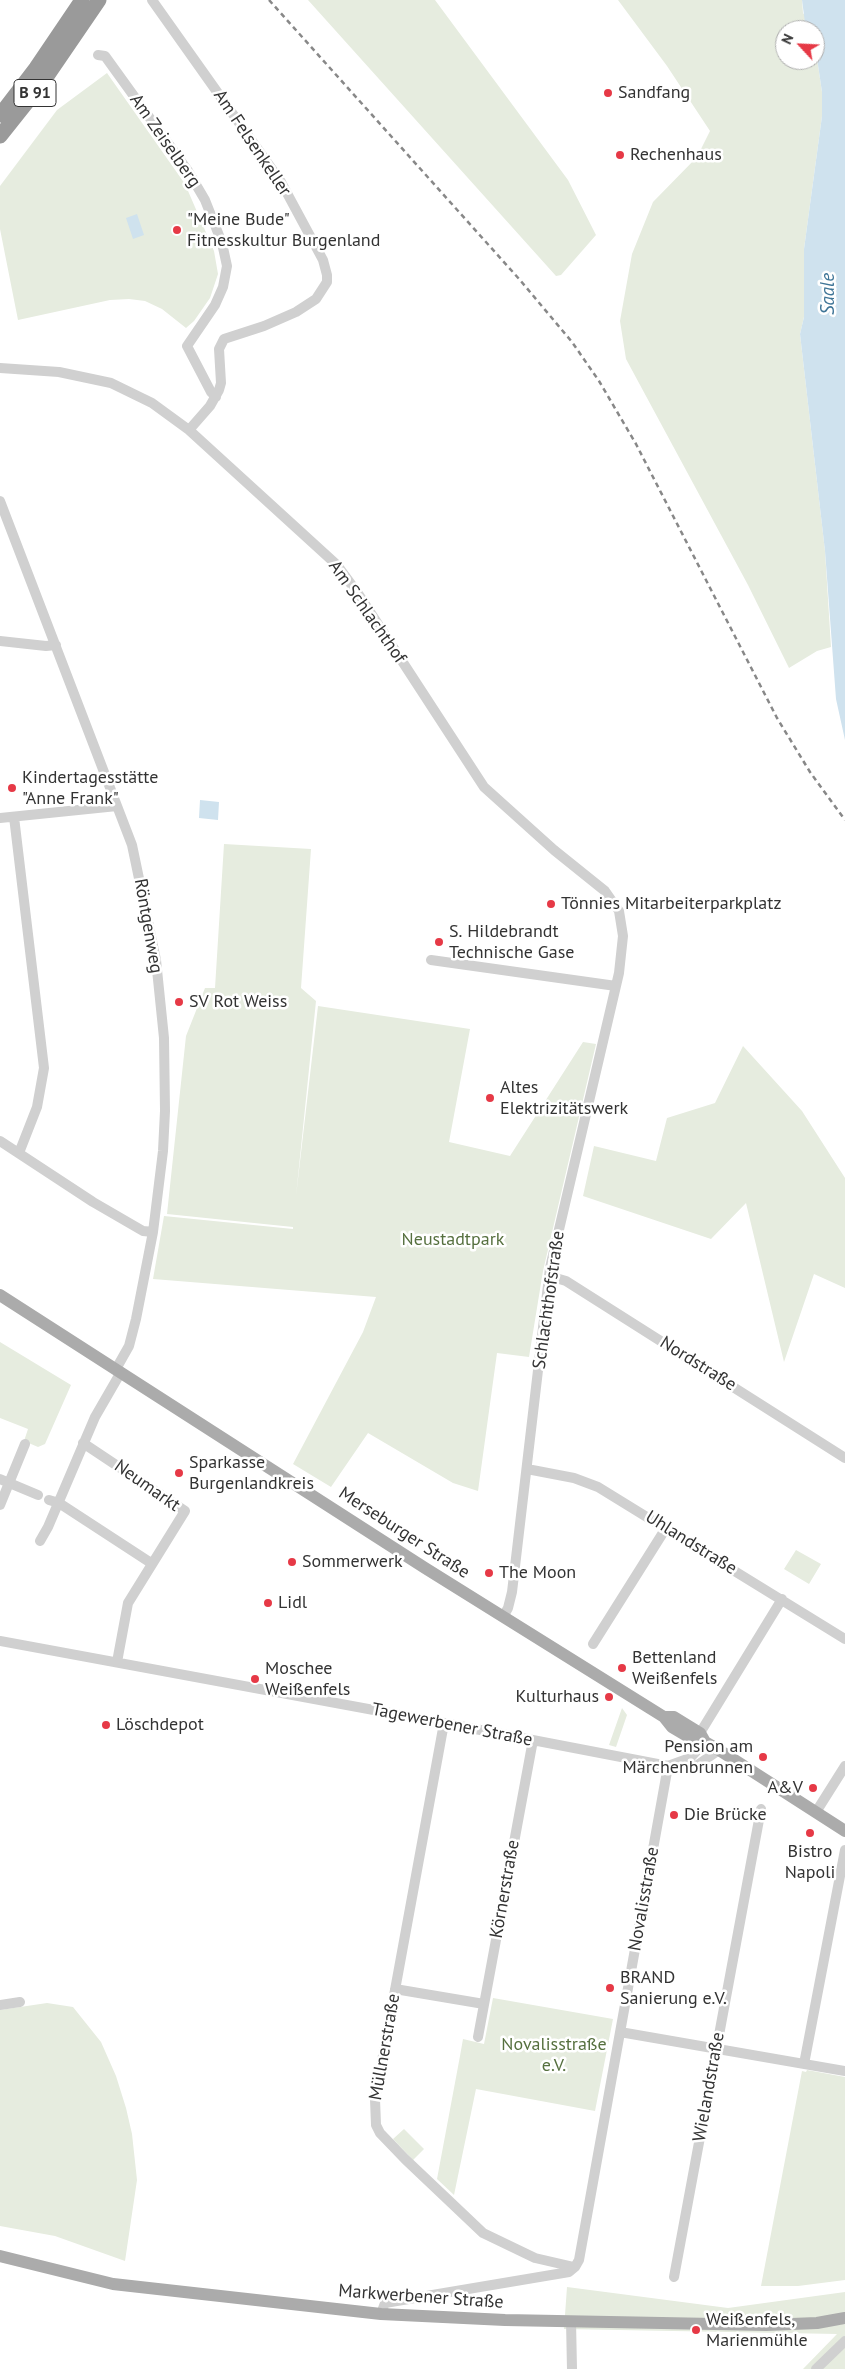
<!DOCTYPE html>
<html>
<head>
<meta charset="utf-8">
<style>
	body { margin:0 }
	#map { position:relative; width:845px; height:2369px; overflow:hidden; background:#fff; font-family:"PT Sans",sans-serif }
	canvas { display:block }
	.north { position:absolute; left:775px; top:20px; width:50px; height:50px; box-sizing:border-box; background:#fff; border:1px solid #adadad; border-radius:50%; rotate:295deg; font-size:14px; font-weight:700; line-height:20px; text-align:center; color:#333 }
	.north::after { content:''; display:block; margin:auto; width:18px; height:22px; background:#e63946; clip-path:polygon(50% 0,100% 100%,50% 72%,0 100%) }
</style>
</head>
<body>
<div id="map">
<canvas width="845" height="2369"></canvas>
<div class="north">N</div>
</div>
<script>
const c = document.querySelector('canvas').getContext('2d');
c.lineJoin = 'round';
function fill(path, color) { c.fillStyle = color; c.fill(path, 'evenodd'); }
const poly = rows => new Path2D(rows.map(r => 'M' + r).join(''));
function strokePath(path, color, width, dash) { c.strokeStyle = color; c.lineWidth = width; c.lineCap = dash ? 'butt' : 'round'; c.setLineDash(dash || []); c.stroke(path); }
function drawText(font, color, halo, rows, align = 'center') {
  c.font = font + ' "PT Sans",sans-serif'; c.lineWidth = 5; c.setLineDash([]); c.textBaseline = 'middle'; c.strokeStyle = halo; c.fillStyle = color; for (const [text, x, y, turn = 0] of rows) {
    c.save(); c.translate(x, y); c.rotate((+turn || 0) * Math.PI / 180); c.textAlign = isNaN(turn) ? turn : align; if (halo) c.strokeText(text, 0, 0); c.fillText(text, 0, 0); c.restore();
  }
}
fill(poly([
	[308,0,435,0,568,180,596,235,561,275,556,276],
	[618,0,802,0,803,13,816,30,815,45,822,92,822,116,804,249,804,317,800,334,825,551,831,647,817,651,789,668,748,585,626,359,620,321,632,254,653,202,697,157,710,131,667,66],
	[785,30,815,30,815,60,785,60],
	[107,73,185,184,214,251,218,274,210,298,194,321,186,328,162,309,145,301,129,299,110,300,18,320,0,229,0,186,57,110],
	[224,844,311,849,301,988,316,1001,296,1196,318,1006,470,1029,449,1142,510,1156,583,1042,596,1044,543,1271,529,1357,497,1353,478,1491,453,1483,368,1433,331,1487,293,1464,363,1332,376,1297,153,1279,164,1216,293,1229,293,1227,167,1214,186,1036,205,988,215,988],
	[743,1046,802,1111,845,1178,845,1288,814,1274,784,1362,746,1203,711,1239,583,1196,594,1146,656,1161,667,1118,715,1103],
	[0,1342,71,1385,45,1444,38,1447,24,1441,28,1429,0,1418],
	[796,1550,821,1564,809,1584,784,1569],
	[622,1708,627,1715,616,1747,609,1745],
	[493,1998,613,2019,595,2111,476,2089,454,2195,437,2179,460,2056,463,2039,484,2044],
	[47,2003,73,2007,101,2042,116,2076,126,2108,132,2134,137,2180,125,2261,55,2236,0,2226,0,2010],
	[807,2070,845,2077,845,2280,798,2286,761,2286,802,2071,806,2072],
	[404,2129,424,2149,413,2160,393,2139],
	[567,2287,728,2308,845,2292,845,2369,803,2369,837,2334,564,2329]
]), '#e6ecdf');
fill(poly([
	[802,0,845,0,845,740,836,699,825,551,800,334,804,317,804,249,822,116,822,92,815,45,816,30,805,23],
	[137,214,144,235,133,239,126,218],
	[200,800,219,802,218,820,199,818]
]), '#cfe2ee');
strokePath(poly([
	[152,0,281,182,323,260,327,275,327,282,316,299,296,312,264,326,224,339,219,349,221,383,219,390,210,406,189,430],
	[98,55,105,56,188,171,205,200,222,243,227,266,223,287,215,305,187,346,211,392,216,397],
	[0,368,59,372,111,383,152,403,189,430,337,565,359,595,484,787,554,850,605,891,619,911,623,936,619,973,550,1268,512,1592,508,1608,503,1617],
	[0,501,132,845,156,960,164,1038,165,1111,163,1151,153,1232,136,1319,129,1346,116,1369],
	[0,641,46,646,56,645],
	[14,817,44,1068,37,1107,19,1153],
	[0,818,117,806],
	[431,960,616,986],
	[0,1141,93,1202,143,1231,153,1232],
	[549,1276,566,1281,845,1458],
	[83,1443,185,1511,128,1603,117,1662],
	[527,1469,574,1478,598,1487,845,1639],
	[0,1479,38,1495],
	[49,1500,59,1503,151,1563],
	[0,1505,25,1444],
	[40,1541,48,1527,95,1417,121,1372],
	[0,1641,444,1723,668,1766,677,1770,696,1766,719,1750],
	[593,1644,666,1528],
	[444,1723,375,2099,376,2125,380,2133,405,2159,483,2233,535,2258,574,2267],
	[700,1733,782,1599],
	[668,1766,690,1758,705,1742],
	[816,1812,845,1766],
	[395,1989,484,2004],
	[0,2005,20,2002],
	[620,2032,845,2071],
	[478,2037,533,1740],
	[804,2064,845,1850],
	[674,2277,761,1809],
	[381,2314,385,2303,569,2272,575,2267,579,2260,668,1766],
	[571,2321,572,2369],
	[816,2369,845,2341]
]), '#d0d0d0', 10);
strokePath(poly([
	[0,1295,425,1568,664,1717,672,1727,694,1740,705,1742,719,1750,845,1831],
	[664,1717,674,1717,700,1733,705,1742],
	[0,2256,113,2284,381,2314,505,2320,766,2325,817,2323,845,2318]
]), '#ababab', 12);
strokePath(poly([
	[0,115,36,68,82,0],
	[0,136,43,82,99,0]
]), '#9a9a9a', 15);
strokePath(poly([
	[269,0,520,280,572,342,599,381,636,444,777,718,810,772,845,820]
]), '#888', 2.5, [5, 4]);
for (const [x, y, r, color] of [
	[608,93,5,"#e63946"],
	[620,155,5,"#e63946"],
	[177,230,5,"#e63946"],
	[12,788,5,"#e63946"],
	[551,904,5,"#e63946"],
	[439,942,5,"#e63946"],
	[179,1002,5,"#e63946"],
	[490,1098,5,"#e63946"],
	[179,1473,5,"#e63946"],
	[292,1562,5,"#e63946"],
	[489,1573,5,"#e63946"],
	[268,1603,5,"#e63946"],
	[622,1668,5,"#e63946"],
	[255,1679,5,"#e63946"],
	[609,1697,5,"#e63946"],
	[106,1725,5,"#e63946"],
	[763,1757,5,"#e63946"],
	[813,1788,5,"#e63946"],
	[674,1815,5,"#e63946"],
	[810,1833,5,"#e63946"],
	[610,1988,5,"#e63946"],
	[696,2330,5,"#e63946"]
]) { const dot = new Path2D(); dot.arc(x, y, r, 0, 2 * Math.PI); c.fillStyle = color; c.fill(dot); strokePath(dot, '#fff', 2); }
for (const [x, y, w] of [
	[35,93,42]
]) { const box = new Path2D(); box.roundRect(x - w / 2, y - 13.5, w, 27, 4); c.fillStyle = '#fff'; c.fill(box); strokePath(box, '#333', 1); }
drawText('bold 16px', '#333', null, [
	["B 91",35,93]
]);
drawText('18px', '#333', '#fff', [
	["Sandfang",618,93],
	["Rechenhaus",630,155],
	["\"Meine Bude\"",187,220],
	["Fitnesskultur Burgenland",187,241],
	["Kindertagesstätte",22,778],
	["\"Anne Frank\"",22,799],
	["Tönnies Mitarbeiterparkplatz",561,904],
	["S. Hildebrandt",449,932],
	["Technische Gase",449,953],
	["SV Rot Weiss",189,1002],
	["Altes",500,1088],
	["Elektrizitätswerk",500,1109],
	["Sparkasse",189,1463],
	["Burgenlandkreis",189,1484],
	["Sommerwerk",302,1562],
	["The Moon",499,1573],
	["Lidl",278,1603],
	["Bettenland",632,1658],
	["Weißenfels",632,1679],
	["Moschee",265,1669],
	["Weißenfels",265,1690],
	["Kulturhaus",599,1697,"right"],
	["Löschdepot",116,1725],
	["Pension am",753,1747,"right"],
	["Märchenbrunnen",753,1768,"right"],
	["A&V",803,1788,"right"],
	["Die Brücke",684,1815],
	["Bistro",810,1852,"center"],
	["Napoli",810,1873,"center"],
	["BRAND",620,1978],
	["Sanierung e.V.",620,1999],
	["Weißenfels,",706,2320],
	["Marienmühle",706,2341]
], 'left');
drawText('18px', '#333', '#fff', [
	["Am Zeiselberg",165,141,55],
	["Am Felsenkeller",252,143,56],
	["Am Schlachthof",367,612,55],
	["Röntgenweg",148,926,80],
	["Schlachthofstraße",549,1300,-82],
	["Nordstraße",698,1364,32],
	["Neumarkt",147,1486,35],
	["Merseburger Straße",404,1533,33],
	["Uhlandstraße",691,1543,32],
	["Tagewerbener Straße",452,1725,11],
	["Körnerstraße",505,1889,-80],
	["Novalisstraße",644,1899,-80],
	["Müllnerstraße",385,2047,-80],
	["Wielandstraße",709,2087,-80],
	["Markwerbener Straße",421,2297,4]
]);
drawText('18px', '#56703f', '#fff', [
	["Neustadtpark",453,1240],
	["Novalisstraße",554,2045],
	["e.V.",554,2066]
]);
drawText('italic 19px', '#3f7597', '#fff', [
	["Saale",829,294,-90]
]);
</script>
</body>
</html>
